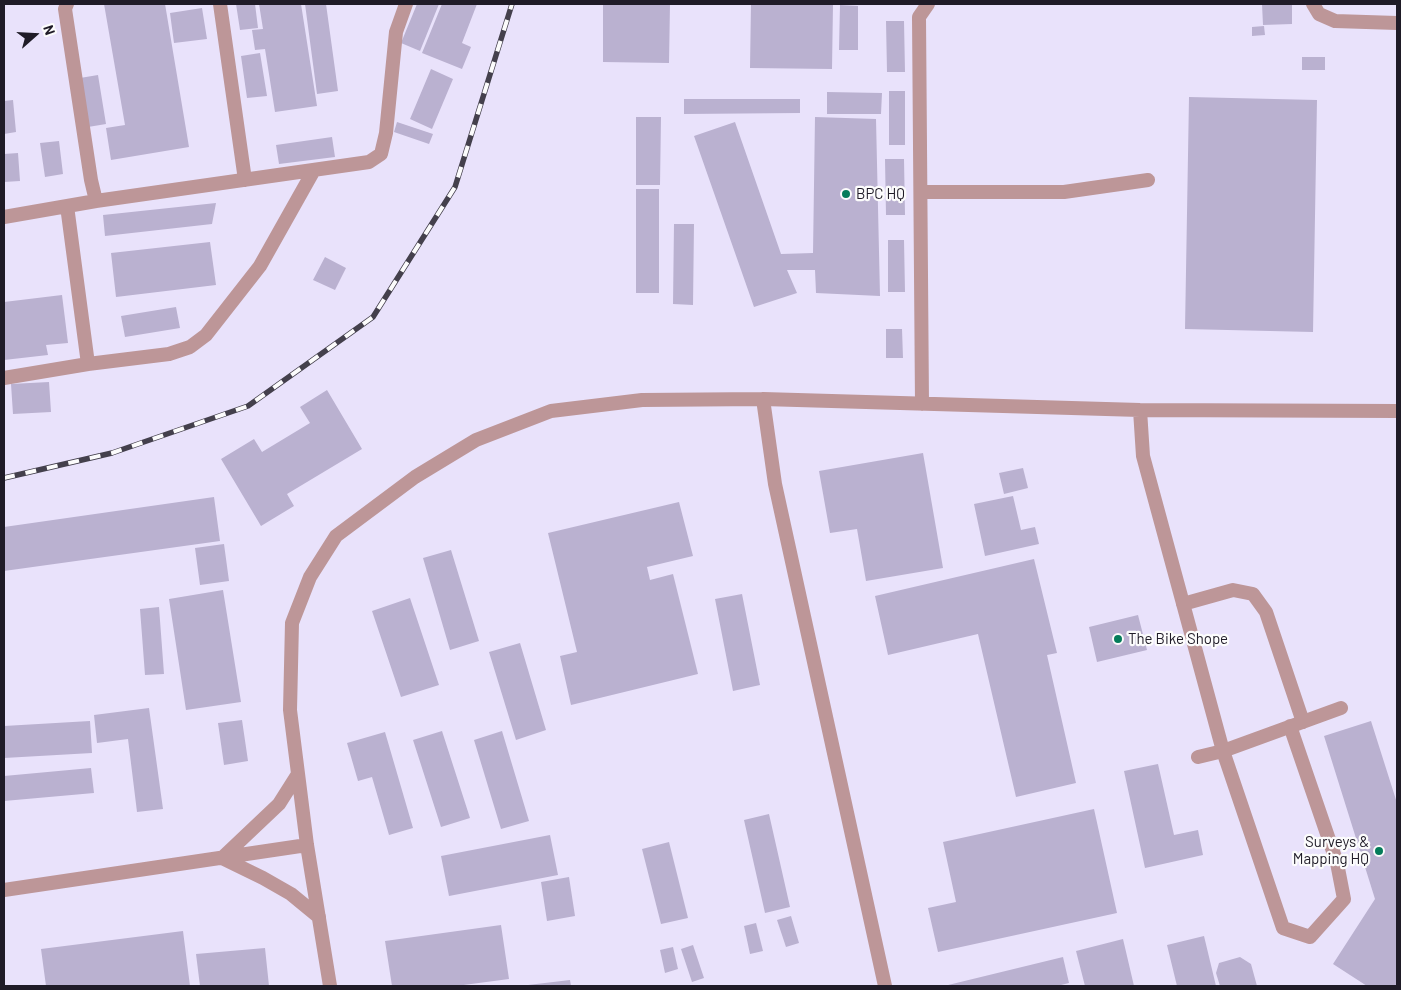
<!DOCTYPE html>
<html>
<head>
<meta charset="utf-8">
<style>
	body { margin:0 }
	#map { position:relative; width:1401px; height:990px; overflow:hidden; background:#f0ecfb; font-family:Barlow,sans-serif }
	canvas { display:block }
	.frame { position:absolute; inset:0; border:5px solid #1f1b27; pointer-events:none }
	.north { position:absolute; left:10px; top:10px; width:50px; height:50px; -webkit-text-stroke:4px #fcfcfc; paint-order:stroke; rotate:71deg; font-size:14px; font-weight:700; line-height:20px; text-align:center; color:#1f1b27 }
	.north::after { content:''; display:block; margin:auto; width:18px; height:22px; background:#1f1b27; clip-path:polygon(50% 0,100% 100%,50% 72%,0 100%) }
</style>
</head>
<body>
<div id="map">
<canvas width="1401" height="990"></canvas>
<div class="frame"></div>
<div class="north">N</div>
</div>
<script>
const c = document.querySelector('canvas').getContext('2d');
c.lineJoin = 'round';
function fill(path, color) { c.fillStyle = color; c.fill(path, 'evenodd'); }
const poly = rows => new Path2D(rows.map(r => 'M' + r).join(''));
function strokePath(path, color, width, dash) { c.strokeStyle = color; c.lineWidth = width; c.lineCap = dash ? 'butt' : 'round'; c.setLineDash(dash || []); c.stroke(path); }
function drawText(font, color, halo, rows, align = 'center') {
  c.font = font + ' Barlow,sans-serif'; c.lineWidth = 4.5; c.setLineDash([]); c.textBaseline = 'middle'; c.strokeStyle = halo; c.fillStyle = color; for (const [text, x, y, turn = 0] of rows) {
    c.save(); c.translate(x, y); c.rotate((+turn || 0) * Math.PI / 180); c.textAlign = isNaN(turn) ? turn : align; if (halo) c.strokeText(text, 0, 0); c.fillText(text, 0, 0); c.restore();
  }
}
fill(poly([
	[4,4,1397,4,1397,986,4,986]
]), '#e9e2fb');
fill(poly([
	[104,4,165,4,189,147,111,160,106,128,125,125],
	[236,4,255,4,258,28,240,30],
	[259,4,301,4,317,106,275,112,265,49,255,50,252,30,263,29],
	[305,4,326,4,338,91,317,94],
	[417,4,439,4,420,51,401,43],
	[442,4,477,4,462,43,471,47,462,69,422,53],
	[603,4,670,4,669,63,603,62],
	[751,4,833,4,832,69,750,68],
	[1262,4,1292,4,1292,24,1263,25],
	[840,5,858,6,858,50,839,50],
	[202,8,207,39,174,43,170,13],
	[886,21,904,21,905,72,887,72],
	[1264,26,1265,35,1252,36,1252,27],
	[260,53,267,96,247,98,241,56],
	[1302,57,1325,57,1325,70,1302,70],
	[431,69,453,79,432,129,410,119],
	[98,75,106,124,88,127,80,78],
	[889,91,905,91,905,145,889,145],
	[827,92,882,93,881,114,827,114],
	[1189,97,1317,100,1313,332,1185,329],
	[684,99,800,99,800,113,684,114],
	[13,100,16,132,4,134,4,101],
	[636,117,661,117,660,185,636,185],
	[815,117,876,119,880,296,816,293,815,270,787,270,797,293,754,307,694,136,735,122,781,254,813,253],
	[397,122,433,134,429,144,394,132],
	[332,137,335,157,279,164,276,145],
	[59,141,63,174,45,177,40,143],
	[18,153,20,181,4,182,4,154],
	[885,159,904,159,905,215,886,215],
	[636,189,659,189,659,293,636,293],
	[216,203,212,224,105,236,103,215],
	[674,224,694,224,693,305,673,304],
	[888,240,904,240,905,292,888,292],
	[210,242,216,285,116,297,111,253],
	[325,257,346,268,335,290,313,280],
	[62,295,68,343,46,345,48,355,4,360,4,302],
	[176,307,180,328,125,337,121,316],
	[886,329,902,329,903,358,886,358],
	[49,382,51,412,13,414,11,384],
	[327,390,362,449,287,494,294,506,261,526,221,459,254,439,262,452,310,423,300,407],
	[923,453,943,568,866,581,857,529,830,533,819,471],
	[1023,468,1028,488,1004,494,999,473],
	[1013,496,1021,530,1035,527,1039,544,985,556,974,504],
	[214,497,220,541,4,571,4,527],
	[679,502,693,556,647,567,650,580,673,574,698,674,571,705,560,656,577,652,548,533],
	[224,544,229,581,200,585,195,548],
	[451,550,479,641,450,650,423,558],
	[1034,559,1057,653,1047,655,1076,783,1016,797,978,634,888,655,875,596],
	[223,590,241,702,186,710,169,599],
	[742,594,760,685,733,691,715,599],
	[410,598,439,685,401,697,372,611],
	[159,607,164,674,145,675,140,609],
	[1138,615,1147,650,1097,662,1089,627],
	[520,643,546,730,516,740,489,652],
	[149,708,163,809,137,812,128,739,97,743,94,715],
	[242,720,248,761,224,765,218,723],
	[90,721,92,753,4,758,4,726],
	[1371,721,1397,803,1397,986,1367,986,1333,964,1375,899,1324,736],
	[442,731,470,818,441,827,413,740],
	[502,731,529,821,501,829,474,740],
	[385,732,413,828,389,835,372,777,358,781,347,743],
	[1158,764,1174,835,1198,830,1203,855,1145,868,1124,771],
	[91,768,94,793,4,801,4,776],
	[1094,809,1117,913,938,952,928,908,956,902,943,842],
	[769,814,790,907,765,913,744,820],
	[550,835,558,875,449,896,441,856],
	[669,842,688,918,661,924,642,849],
	[569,877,575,916,547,921,541,882],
	[791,916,799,943,786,947,777,920],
	[756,923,763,951,750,954,744,926],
	[501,925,509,979,456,986,392,986,385,941],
	[183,931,190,986,46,986,41,949],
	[1204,936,1216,986,1177,986,1167,945],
	[1123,939,1134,986,1085,986,1076,951],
	[693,945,704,978,692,982,681,949],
	[673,947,678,969,665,973,660,950],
	[265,948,269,986,200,986,196,954],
	[1063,957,1069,983,1057,986,944,986],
	[1240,957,1251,964,1257,986,1220,986,1216,973,1219,963],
	[570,980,571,986,529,986,528,985]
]), '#bab1d0');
strokePath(poly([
	[67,4,65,9,91,180,96,201],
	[220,4,245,180],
	[1313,4,1319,14,1335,21,1397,23],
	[921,192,1064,192,1148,180],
	[67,206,88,364],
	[4,217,96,201,369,162,381,154,386,133,396,32,406,4],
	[4,378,88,364,169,354,190,347,206,335,260,266,314,170],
	[763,399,775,484,885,986],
	[922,404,919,17,928,4],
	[1140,410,1143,456,1223,751,1283,928,1310,937,1344,899,1337,863,1290,726],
	[1183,604,1233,590,1253,594,1266,612,1303,722],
	[1198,757,1223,751,1341,708],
	[222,858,279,804,298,774],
	[222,858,263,878,291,894,319,917],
	[4,890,307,845],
	[330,986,307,845,290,710,292,623,310,577,336,536,415,477,476,440,551,411,642,400,763,399,1140,410,1397,411]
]), '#bd9698', 14);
const rail = poly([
	[4,478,112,453,248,406,373,317,455,187,512,4]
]);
strokePath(rail, '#44404c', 5.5);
strokePath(rail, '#fcfcfc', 4, [11]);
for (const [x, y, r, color] of [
	[846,194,5,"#057c5a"],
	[1118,639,5,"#057c5a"],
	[1379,851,5,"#057c5a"]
]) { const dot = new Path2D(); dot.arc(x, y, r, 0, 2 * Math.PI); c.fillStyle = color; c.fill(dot); strokePath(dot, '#fcfcfc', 2); }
drawText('15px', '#1f1b27', '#fcfcfc', [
	["BPC HQ",856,194],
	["The Bike Shope",1128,639],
	["Surveys &",1369,842,"right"],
	["Mapping HQ",1369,859,"right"]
], 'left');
</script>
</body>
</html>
